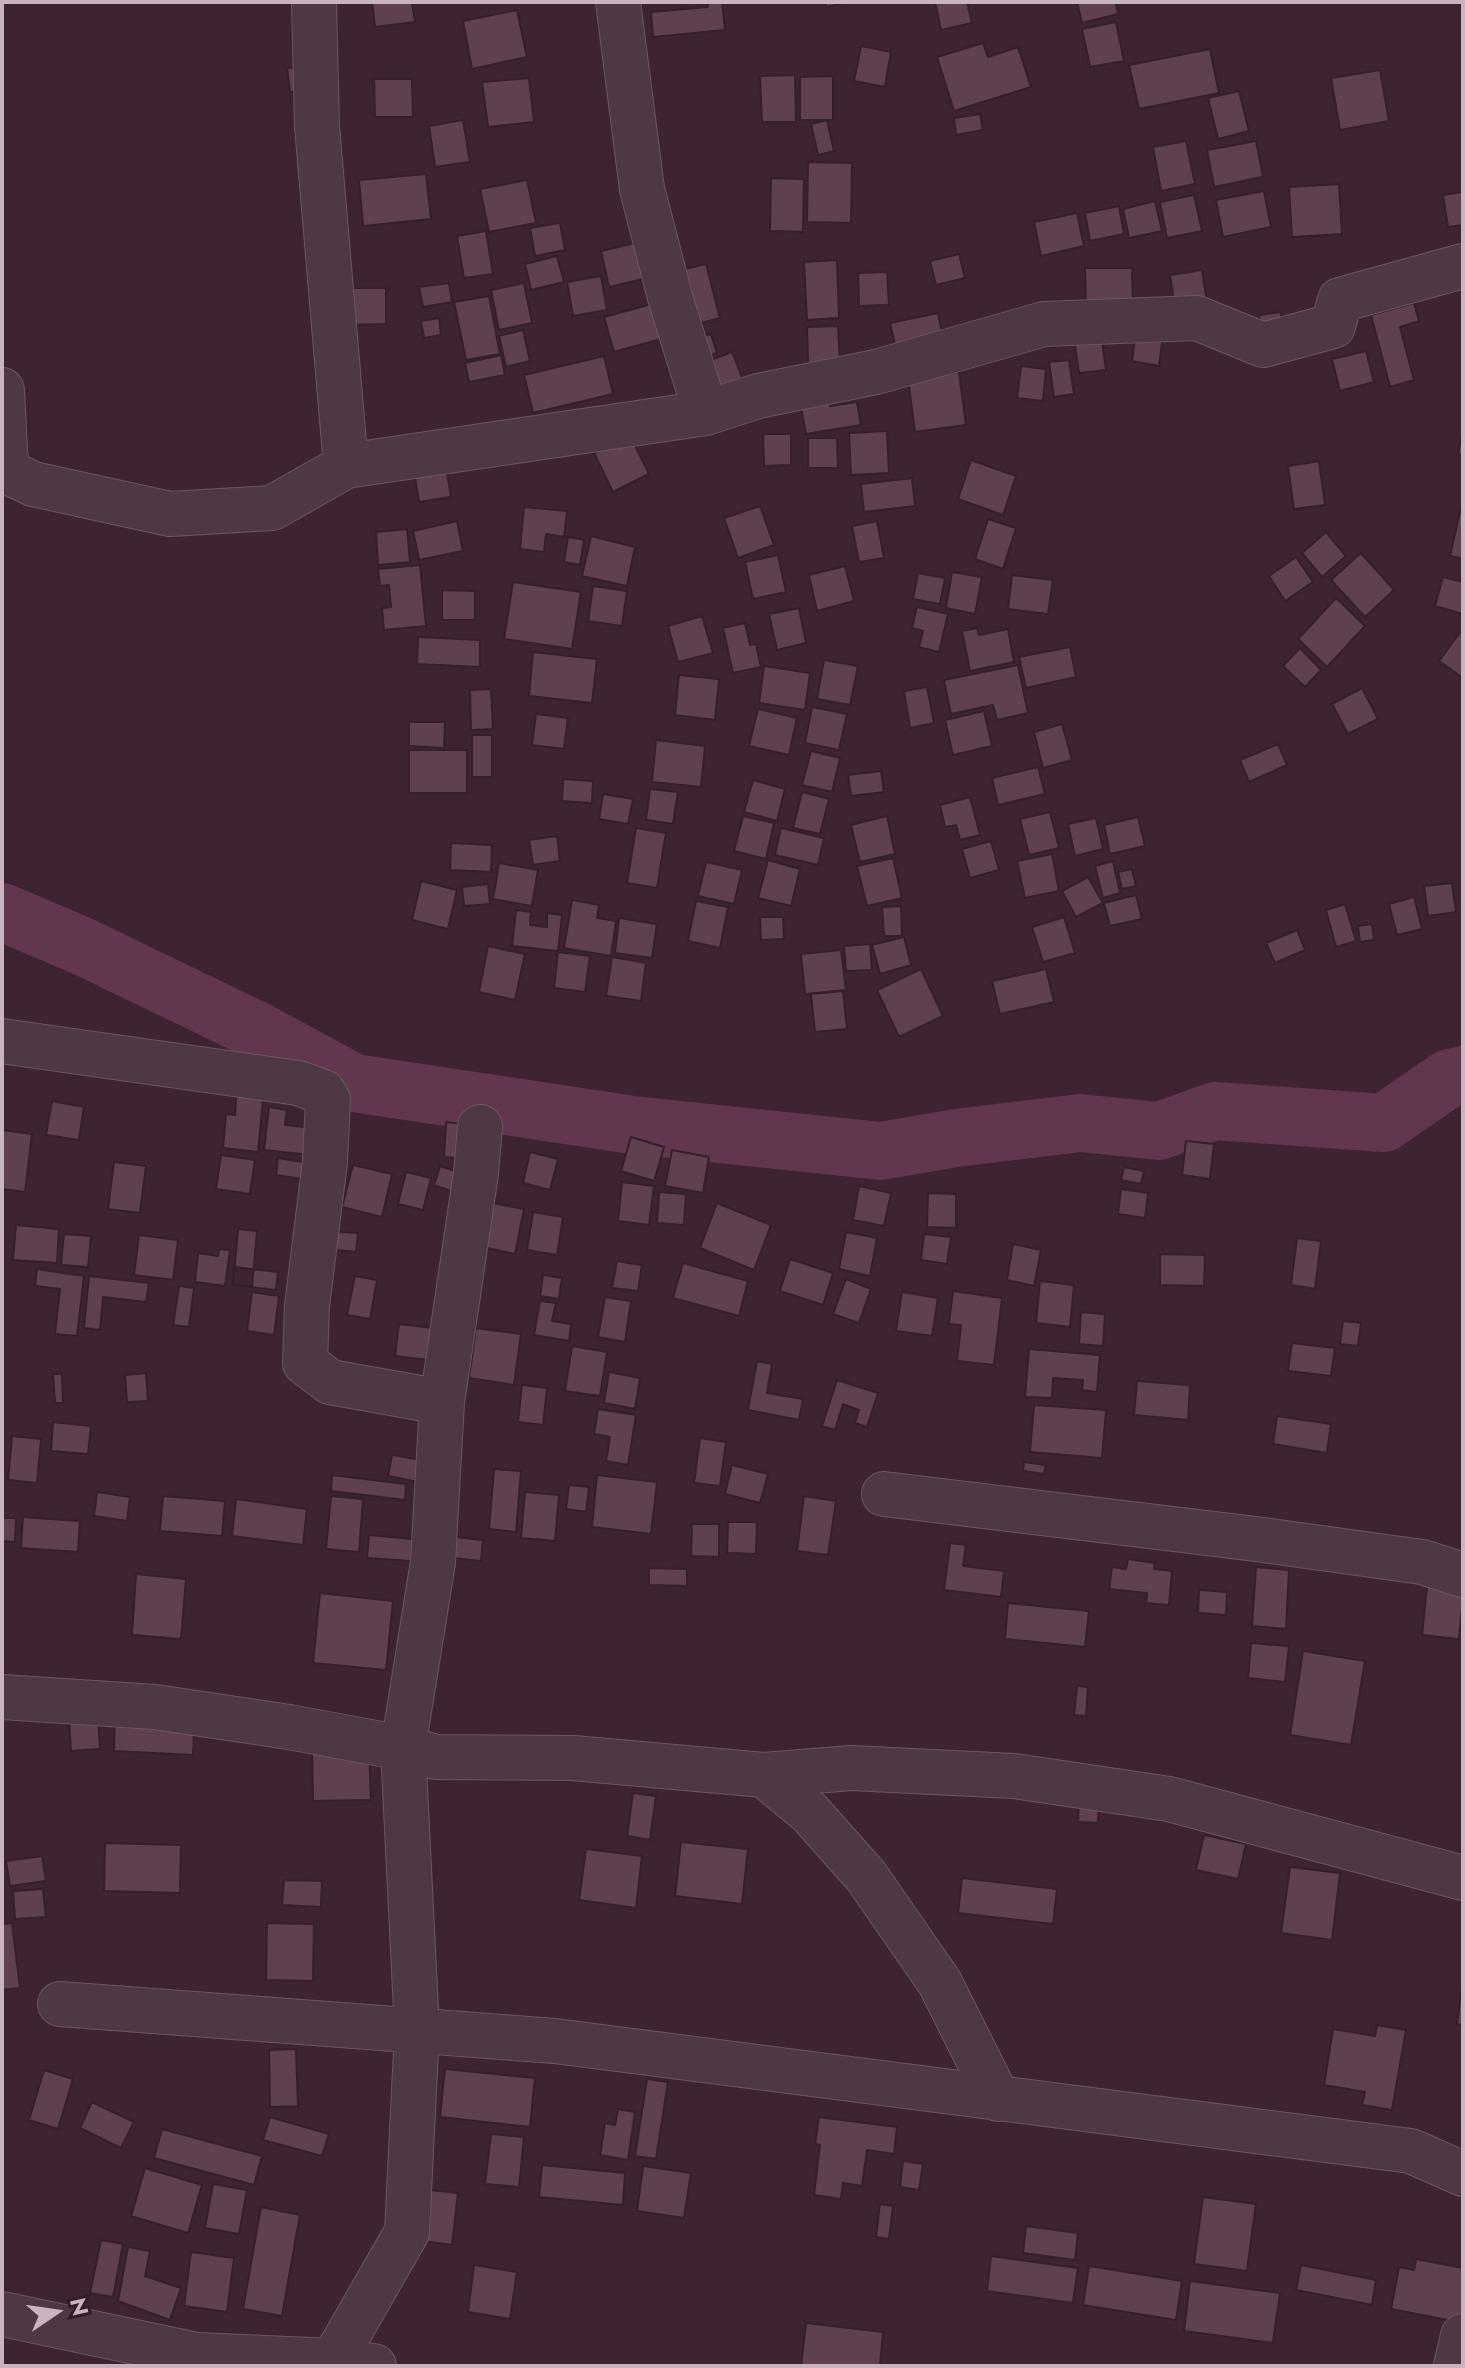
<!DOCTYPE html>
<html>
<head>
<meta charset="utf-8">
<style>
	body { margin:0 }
	#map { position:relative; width:1465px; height:2368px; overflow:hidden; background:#3e2433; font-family:Jost,sans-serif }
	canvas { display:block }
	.frame { position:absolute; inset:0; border:4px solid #c9b4bf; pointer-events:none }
	.north { position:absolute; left:16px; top:2272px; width:80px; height:80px; -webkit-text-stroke:6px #331d29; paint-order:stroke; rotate:77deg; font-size:22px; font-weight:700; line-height:32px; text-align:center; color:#c9b4bf }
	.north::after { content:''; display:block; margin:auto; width:28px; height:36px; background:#c9b4bf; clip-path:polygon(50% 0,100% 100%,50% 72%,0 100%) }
</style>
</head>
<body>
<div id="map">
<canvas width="1465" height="2368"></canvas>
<div class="frame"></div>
<div class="north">N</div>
</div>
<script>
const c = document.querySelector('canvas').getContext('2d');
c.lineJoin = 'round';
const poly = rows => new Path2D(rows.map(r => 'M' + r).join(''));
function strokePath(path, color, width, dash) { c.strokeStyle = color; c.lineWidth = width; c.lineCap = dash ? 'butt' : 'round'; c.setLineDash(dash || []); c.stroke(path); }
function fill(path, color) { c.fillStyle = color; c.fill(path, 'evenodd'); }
strokePath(poly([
	[2,912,82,946,256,1030,354,1083,633,1125,881,1151,956,1138,1080,1123,1159,1131,1215,1111,1384,1123,1449,1078,1463,1075]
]), '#63364f', 58);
const building = poly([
	[372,2,412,2,415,22,375,27,372,2],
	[708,2,722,2,725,30,653,37,651,12,708,7,708,2],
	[825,2,849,2,826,7,825,2],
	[935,2,967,2,972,23,941,30,935,2],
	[1077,2,1116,2,1118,14,1082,23,1077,2],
	[517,10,527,57,472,69,463,21,517,10],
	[1116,22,1124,61,1090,67,1082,29,1116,22],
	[983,43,988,57,1018,47,1031,87,954,111,937,57,983,43],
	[861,46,891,52,885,87,854,81,861,46],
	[1210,49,1219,93,1139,109,1129,65,1210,49],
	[304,66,308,90,290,92,287,68,304,66],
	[1380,70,1389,121,1340,130,1331,78,1380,70],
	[795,75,796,122,762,122,760,76,795,75],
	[833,76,833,120,800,120,800,77,833,76],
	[529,78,534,122,488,127,482,82,529,78],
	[374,79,412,79,413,117,375,117,374,79],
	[1239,91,1249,131,1218,139,1208,98,1239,91],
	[980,114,983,130,956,135,954,118,980,114],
	[463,120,470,162,435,167,429,126,463,120],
	[827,120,834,151,818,155,811,124,827,120],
	[1186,141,1195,184,1161,191,1153,147,1186,141],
	[1256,141,1263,177,1214,187,1207,150,1256,141],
	[808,162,852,163,851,223,807,222,808,162],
	[426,174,431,219,363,226,359,180,426,174],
	[771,178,804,179,803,232,770,231,771,178],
	[527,180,536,223,489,232,480,189,527,180],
	[1339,184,1342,234,1292,237,1289,187,1339,184],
	[1264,191,1271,227,1223,237,1216,200,1264,191],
	[1463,192,1463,225,1448,227,1443,195,1463,192],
	[1194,195,1202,231,1167,238,1160,202,1194,195],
	[1155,201,1162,231,1129,238,1123,209,1155,201],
	[1119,206,1124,234,1090,241,1085,213,1119,206],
	[1077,213,1084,246,1041,256,1034,222,1077,213],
	[560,223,565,250,535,256,530,228,560,223],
	[486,231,493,274,464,278,457,236,486,231],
	[639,242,647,278,609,287,601,251,639,242],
	[959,254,965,278,936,285,930,261,959,254],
	[557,256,564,282,531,290,525,264,557,256],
	[837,260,839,318,807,320,804,262,837,260],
	[706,264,720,318,686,327,672,272,706,264],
	[1085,268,1132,268,1133,310,1086,311,1085,268],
	[1202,270,1207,302,1175,308,1170,275,1202,270],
	[887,272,889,305,859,306,858,273,887,272],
	[601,276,607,310,573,316,567,282,601,276],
	[449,283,452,302,423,307,419,287,449,283],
	[524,283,532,323,499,330,491,290,524,283],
	[341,288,386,288,386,324,341,325,341,288],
	[489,296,500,354,466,360,454,302,489,296],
	[659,302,668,337,614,352,604,317,659,302],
	[1414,303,1419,321,1400,327,1414,380,1390,387,1371,315,1414,303],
	[1281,312,1283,333,1261,335,1259,315,1281,312],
	[938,313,944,343,897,353,890,323,938,313],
	[439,318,441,335,424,338,421,321,439,318],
	[838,326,840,362,808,364,807,327,838,326],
	[523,330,530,361,506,367,499,336,523,330],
	[1136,331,1163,335,1159,366,1132,361,1136,331],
	[711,334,717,353,694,360,689,341,711,334],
	[1101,334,1106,370,1079,373,1074,338,1101,334],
	[1366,351,1374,382,1340,391,1332,359,1366,351],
	[732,352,746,387,712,400,698,365,732,352],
	[501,355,505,375,469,382,465,363,501,355],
	[604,356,613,394,533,413,524,375,604,356],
	[1069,360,1074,394,1054,397,1049,362,1069,360],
	[1021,366,1046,369,1043,401,1017,398,1021,366],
	[959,372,966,425,915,432,908,379,959,372],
	[828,392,830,406,857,402,861,425,806,434,799,396,828,392],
	[1463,428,1463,455,1458,454,1463,428],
	[887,431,889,473,851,475,849,433,887,431],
	[763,434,791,434,791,465,764,466,763,434],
	[630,435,649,474,613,492,594,453,630,435],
	[808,438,837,438,838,468,808,468,808,438],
	[445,460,451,497,419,502,413,466,445,460],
	[971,460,1016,476,1003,515,958,499,971,460],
	[1319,461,1325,505,1294,509,1288,466,1319,461],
	[912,478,915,506,864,512,861,484,912,478],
	[760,506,774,545,738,558,724,518,760,506],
	[524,507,567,511,564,537,546,534,544,552,520,549,524,507],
	[1461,507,1463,507,1463,559,1450,556,1461,507],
	[988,519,1016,528,1003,569,975,559,988,519],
	[457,521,463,551,419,560,413,531,457,521],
	[877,521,884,558,859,562,852,526,877,521],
	[407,529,410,562,378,565,376,532,407,529],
	[1326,532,1346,556,1322,577,1302,553,1326,532],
	[591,536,635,547,627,586,582,576,591,536],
	[568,537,584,540,580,565,564,562,568,537],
	[1361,553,1394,590,1365,617,1331,580,1361,553],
	[778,555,786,592,753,599,745,562,778,555],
	[1296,557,1313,582,1285,601,1269,576,1296,557],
	[420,565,426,626,384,630,382,608,391,607,389,585,380,586,378,569,420,565],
	[845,566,854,601,817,611,809,575,845,566],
	[952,572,982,577,975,614,946,608,952,572],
	[918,573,945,578,940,604,913,599,918,573],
	[1012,575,1053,580,1048,614,1008,609,1012,575],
	[1443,577,1463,582,1463,614,1435,606,1443,577],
	[513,582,581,592,572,649,504,639,513,582],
	[593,586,627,591,622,626,588,621,593,586],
	[442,590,475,591,475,620,442,620,442,590],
	[1336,598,1365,626,1327,667,1298,639,1336,598],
	[917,607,948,614,939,652,919,647,923,631,912,628,917,607],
	[799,608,806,643,777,650,769,614,799,608],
	[702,616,713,653,678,662,668,626,702,616],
	[745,623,750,645,756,644,761,667,733,673,723,628,745,623],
	[977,628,979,635,1008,629,1014,662,970,671,962,631,977,628],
	[1462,630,1463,631,1463,678,1439,661,1462,630],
	[418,637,480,640,480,667,417,664,418,637],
	[1070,647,1076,677,1026,688,1019,657,1070,647],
	[1300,648,1321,670,1305,687,1283,666,1300,648],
	[533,652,597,659,592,703,529,696,533,652],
	[824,660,858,666,850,705,817,699,824,660],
	[1018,665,1028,713,997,720,993,705,951,714,944,680,1018,665],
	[764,666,810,673,805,710,759,703,764,666],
	[679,675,719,679,715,720,675,715,679,675],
	[927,687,934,723,910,728,904,691,927,687],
	[1362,688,1378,719,1348,734,1332,704,1362,688],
	[491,689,493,729,471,730,470,690,491,689],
	[812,707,847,714,839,750,805,743,812,707],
	[758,709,797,718,789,755,749,746,758,709],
	[984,711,992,746,953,755,945,720,984,711],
	[536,714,568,718,564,749,532,745,536,714],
	[409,722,445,722,444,748,409,746,409,722],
	[1062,724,1072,760,1043,768,1034,732,1062,724],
	[472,735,492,735,492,777,472,777,472,735],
	[656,740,705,746,701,787,652,782,656,740],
	[1278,744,1287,765,1249,782,1240,760,1278,744],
	[409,750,467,750,467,793,409,793,409,750],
	[811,751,840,758,832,792,802,785,811,751],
	[1038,767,1045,794,998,805,992,778,1038,767],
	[881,771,884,792,851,796,848,775,881,771],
	[563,779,593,781,592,803,562,801,563,779],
	[753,780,785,789,777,821,744,812,753,780],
	[650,789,678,792,673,824,646,820,650,789],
	[802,792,829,799,820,834,793,828,802,792],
	[603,794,633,799,628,824,599,819,603,794],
	[970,797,980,835,960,840,956,825,945,827,940,805,970,797],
	[1050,812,1059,848,1029,855,1020,819,1050,812],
	[743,816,774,823,766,859,734,851,743,816],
	[887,816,895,854,860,862,851,825,887,816],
	[1138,817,1145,846,1110,854,1104,825,1138,817],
	[1096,818,1103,849,1075,856,1068,824,1096,818],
	[636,828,666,833,657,888,627,883,636,828],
	[781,828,824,838,818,865,775,855,781,828],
	[557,836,560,861,533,865,529,840,557,836],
	[991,841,999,870,970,878,962,849,991,841],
	[451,843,492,845,491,872,450,870,451,843],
	[1052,854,1059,891,1025,898,1017,861,1052,854],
	[893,858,902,898,867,906,857,866,893,858],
	[768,860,800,869,791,906,758,898,768,860],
	[1113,861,1120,893,1103,898,1095,866,1113,861],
	[706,862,742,870,734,904,698,896,706,862],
	[499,863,538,870,532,906,493,899,499,863],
	[1132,869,1136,886,1122,889,1118,872,1132,869],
	[1088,877,1103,903,1076,917,1062,891,1088,877],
	[421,881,457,890,448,929,412,920,421,881],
	[1452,883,1456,912,1428,916,1424,886,1452,883],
	[488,884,490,904,464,906,462,887,488,884],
	[1136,895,1142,919,1110,926,1104,903,1136,895],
	[1414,897,1422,929,1397,935,1389,904,1414,897],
	[572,900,599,905,597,918,616,921,611,956,564,948,572,900],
	[696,901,728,907,720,948,688,941,696,901],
	[1345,904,1356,941,1336,947,1326,910,1345,904],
	[901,906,902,936,884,936,882,907,901,906],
	[516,910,531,912,530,925,547,927,547,913,562,915,558,951,512,946,516,910],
	[760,917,783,917,784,939,761,940,760,917],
	[1064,917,1075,953,1043,962,1032,927,1064,917],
	[619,918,657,924,652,958,615,953,619,918],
	[1372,924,1374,940,1360,942,1358,926,1372,924],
	[1297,930,1305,950,1275,963,1266,943,1297,930],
	[904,937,911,965,880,974,872,945,904,937],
	[870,944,872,970,846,971,844,946,870,944],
	[488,946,525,954,515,1000,479,992,488,946],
	[841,950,846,990,805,994,801,954,841,950],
	[558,952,590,956,585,992,554,988,558,952],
	[612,957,646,963,641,1001,606,996,612,957],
	[921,969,943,1016,899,1037,877,990,921,969],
	[1046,969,1054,1002,1000,1014,992,981,1046,969],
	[843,991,847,1029,815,1032,811,994,843,991],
	[237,1086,264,1088,258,1152,223,1148,226,1114,235,1115,237,1086],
	[52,1101,84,1107,79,1140,46,1135,52,1101],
	[269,1107,287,1110,285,1125,314,1128,311,1155,264,1150,269,1107],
	[446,1122,471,1125,468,1159,444,1157,446,1122],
	[2,1130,32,1134,25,1192,2,1189,2,1130],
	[631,1137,664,1147,654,1181,621,1171,631,1137],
	[1186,1141,1214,1144,1210,1179,1182,1175,1186,1141],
	[672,1150,709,1157,703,1193,665,1186,672,1150],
	[530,1152,558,1159,550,1190,523,1183,530,1152],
	[221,1155,255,1160,250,1194,216,1189,221,1155],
	[278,1158,310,1163,307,1180,276,1175,278,1158],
	[114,1162,146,1166,140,1213,108,1209,114,1162],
	[353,1165,392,1174,382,1217,342,1207,353,1165],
	[440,1166,465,1174,459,1194,434,1185,440,1166],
	[1124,1167,1144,1171,1141,1184,1121,1180,1124,1167],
	[406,1172,431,1178,423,1210,398,1204,406,1172],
	[622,1182,654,1186,649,1225,618,1221,622,1182],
	[859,1186,891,1193,884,1226,853,1220,859,1186],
	[1121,1189,1148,1193,1145,1218,1118,1214,1121,1189],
	[659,1192,686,1194,684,1225,657,1223,659,1192],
	[928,1193,956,1194,956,1228,927,1227,928,1193],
	[493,1203,524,1209,515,1254,483,1247,493,1203],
	[717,1203,771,1225,754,1270,700,1248,717,1203],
	[533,1212,563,1217,557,1255,527,1250,533,1212],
	[16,1225,59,1229,57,1263,13,1260,16,1225],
	[238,1229,257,1231,252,1287,233,1285,238,1229],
	[328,1231,358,1233,356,1252,326,1249,328,1231],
	[846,1232,877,1238,870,1276,839,1269,846,1232],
	[64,1234,91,1236,88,1267,61,1265,64,1234],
	[924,1234,951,1237,947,1264,921,1260,924,1234],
	[139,1235,178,1240,173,1280,134,1275,139,1235],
	[1297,1238,1321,1241,1315,1289,1291,1285,1297,1238],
	[1013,1244,1041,1250,1034,1286,1007,1280,1013,1244],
	[219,1249,230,1250,225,1286,195,1282,198,1253,218,1256,219,1249],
	[1160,1254,1205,1255,1204,1286,1160,1285,1160,1254],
	[790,1259,833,1273,823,1305,780,1291,790,1259],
	[617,1261,642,1265,638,1291,612,1288,617,1261],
	[683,1263,748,1281,739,1316,673,1298,683,1263],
	[234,1267,278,1272,276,1290,233,1285,234,1267],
	[37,1269,84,1276,77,1336,55,1334,60,1289,35,1286,37,1269],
	[543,1275,562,1278,559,1299,540,1296,543,1275],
	[89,1276,149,1283,146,1302,103,1297,100,1330,84,1328,89,1276],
	[355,1276,377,1280,370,1319,347,1315,355,1276],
	[846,1279,871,1289,859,1323,833,1314,846,1279],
	[1040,1281,1074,1285,1070,1327,1036,1323,1040,1281],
	[179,1286,194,1288,189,1327,173,1325,179,1286],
	[953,1291,1002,1298,994,1365,957,1361,961,1325,949,1324,953,1291],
	[252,1292,279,1296,274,1335,247,1331,252,1292],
	[902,1292,938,1298,932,1336,896,1331,902,1292],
	[605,1297,631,1301,625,1342,598,1337,605,1297],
	[540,1301,556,1303,552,1321,571,1324,569,1341,534,1335,540,1301],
	[1081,1312,1105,1314,1103,1346,1079,1344,1081,1312],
	[1343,1321,1361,1323,1358,1346,1340,1344,1343,1321],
	[399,1324,433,1328,429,1360,395,1356,399,1324],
	[476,1328,521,1334,514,1385,469,1378,476,1328],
	[1292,1343,1335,1348,1331,1376,1288,1371,1292,1343],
	[572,1346,607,1352,600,1396,565,1391,572,1346],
	[1029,1349,1100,1355,1097,1392,1082,1390,1083,1380,1053,1378,1052,1398,1025,1397,1029,1349],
	[757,1361,772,1364,767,1393,803,1399,799,1420,748,1410,757,1361],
	[609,1372,640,1378,635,1409,604,1403,609,1372],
	[146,1373,148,1401,127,1402,125,1375,146,1373],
	[53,1374,62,1374,63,1403,55,1403,53,1374],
	[837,1380,878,1393,867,1427,855,1423,859,1410,843,1404,835,1430,822,1426,837,1380],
	[1137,1381,1190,1385,1188,1420,1134,1415,1137,1381],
	[522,1385,547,1388,543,1425,518,1422,522,1385],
	[1034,1405,1106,1410,1102,1458,1030,1452,1034,1405],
	[598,1409,636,1415,628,1465,606,1461,610,1437,594,1434,598,1409],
	[1277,1416,1331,1424,1327,1453,1273,1444,1277,1416],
	[53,1422,91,1426,88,1454,51,1451,53,1422],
	[12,1436,41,1439,37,1483,8,1480,12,1436],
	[700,1438,726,1442,720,1486,694,1483,700,1438],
	[392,1455,422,1460,418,1482,388,1476,392,1455],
	[1024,1462,1046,1465,1044,1474,1023,1471,1024,1462],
	[732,1465,768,1474,760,1503,725,1494,732,1465],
	[494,1469,521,1471,516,1532,489,1529,494,1469],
	[332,1475,406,1484,405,1500,331,1491,332,1475],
	[597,1475,657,1482,651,1534,592,1527,597,1475],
	[569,1485,589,1487,586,1512,566,1509,569,1485],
	[97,1492,130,1497,127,1521,94,1516,97,1492],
	[525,1492,559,1495,555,1541,521,1538,525,1492],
	[163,1496,225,1501,222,1536,160,1531,163,1496],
	[331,1496,363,1499,359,1552,326,1549,331,1496],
	[804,1496,836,1501,828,1555,797,1551,804,1496],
	[236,1499,307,1509,303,1545,232,1536,236,1499],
	[23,1517,80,1521,78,1552,21,1548,23,1517],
	[2,1518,16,1518,15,1542,2,1541,2,1518],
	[728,1522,757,1522,756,1554,727,1553,728,1522],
	[692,1524,719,1524,719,1557,691,1556,692,1524],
	[369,1535,413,1539,411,1561,367,1558,369,1535],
	[455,1537,483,1540,481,1561,453,1558,455,1537],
	[950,1543,966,1545,963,1566,1004,1571,1001,1597,944,1590,950,1543],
	[1128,1559,1155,1563,1154,1569,1172,1571,1169,1605,1146,1603,1147,1593,1109,1589,1112,1567,1126,1569,1128,1559],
	[1430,1559,1463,1563,1463,1597,1459,1639,1422,1635,1430,1559],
	[1256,1567,1289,1570,1286,1629,1252,1626,1256,1567],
	[649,1568,687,1569,687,1586,649,1585,649,1568],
	[136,1574,186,1579,181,1639,132,1635,136,1574],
	[1199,1590,1227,1592,1226,1615,1198,1613,1199,1590],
	[320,1593,393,1601,386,1670,313,1663,320,1593],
	[1008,1603,1089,1611,1085,1647,1005,1639,1008,1603],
	[1251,1643,1289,1646,1285,1682,1248,1678,1251,1643],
	[1303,1651,1365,1661,1351,1745,1290,1735,1303,1651],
	[1077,1686,1088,1687,1086,1716,1074,1715,1077,1686],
	[115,1707,195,1711,193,1755,114,1751,115,1707],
	[98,1716,100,1749,71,1751,69,1718,98,1716],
	[369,1746,371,1800,313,1801,312,1747,369,1746],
	[633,1793,656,1796,650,1840,627,1836,633,1793],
	[1079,1795,1099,1796,1098,1823,1078,1822,1079,1795],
	[1204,1835,1246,1844,1238,1879,1196,1870,1204,1835],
	[681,1842,748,1849,742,1904,675,1896,681,1842],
	[105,1843,181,1845,180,1893,104,1891,105,1843],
	[586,1849,642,1856,636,1908,579,1900,586,1849],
	[42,1856,46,1881,10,1886,6,1861,42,1856],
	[1290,1867,1340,1873,1332,1940,1281,1933,1290,1867],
	[962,1878,1057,1889,1053,1924,958,1913,962,1878],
	[284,1880,322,1881,321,1907,282,1905,284,1880],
	[43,1889,46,1917,15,1919,13,1891,43,1889],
	[12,1923,20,1988,2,1990,2,1924,12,1923],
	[267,1923,314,1924,313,1981,266,1980,267,1923],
	[1462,1984,1463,1984,1463,2025,1457,2024,1462,1984],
	[1377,2025,1406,2030,1392,2110,1362,2105,1365,2092,1324,2085,1333,2029,1375,2036,1377,2025],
	[296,2049,298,2106,270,2107,269,2050,296,2049],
	[445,2069,535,2078,530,2127,440,2117,445,2069],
	[44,2070,73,2079,58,2129,29,2120,44,2070],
	[647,2079,668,2082,656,2159,635,2156,647,2079],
	[92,2102,134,2122,121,2148,80,2128,92,2102],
	[618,2109,635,2112,628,2160,600,2155,605,2123,615,2125,618,2109],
	[270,2117,329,2134,322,2156,263,2140,270,2117],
	[819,2117,897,2127,894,2154,867,2150,862,2186,843,2183,841,2199,814,2195,820,2145,815,2144,819,2117],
	[162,2129,262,2156,254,2185,154,2158,162,2129],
	[491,2134,524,2137,519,2187,485,2184,491,2134],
	[903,2161,923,2164,919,2190,900,2187,903,2161],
	[542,2165,625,2173,623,2205,539,2197,542,2165],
	[643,2166,691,2173,684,2218,637,2211,643,2166],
	[145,2168,202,2185,188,2233,131,2216,145,2168],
	[213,2184,247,2190,239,2234,205,2228,213,2184],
	[430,2190,458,2193,452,2245,424,2241,430,2190],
	[1203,2197,1256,2204,1247,2271,1194,2264,1203,2197],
	[880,2204,893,2206,889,2239,876,2237,880,2204],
	[261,2207,300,2215,282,2316,243,2309,261,2207],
	[1026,2226,1078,2233,1075,2260,1023,2253,1026,2226],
	[101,2240,123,2244,113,2297,90,2293,101,2240],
	[128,2247,150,2251,145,2276,181,2288,170,2320,118,2301,128,2247],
	[191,2252,234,2258,227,2312,184,2306,191,2252],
	[991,2256,1078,2268,1073,2303,987,2291,991,2256],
	[1416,2259,1463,2268,1463,2323,1391,2309,1399,2267,1414,2270,1416,2259],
	[474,2265,517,2272,510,2319,468,2312,474,2265],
	[1301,2265,1376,2280,1372,2305,1296,2290,1301,2265],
	[1089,2266,1182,2281,1176,2320,1083,2305,1089,2266],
	[1190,2281,1280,2293,1273,2343,1184,2331,1190,2281],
	[806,2323,883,2332,880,2366,801,2366,806,2323]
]);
fill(building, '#5e4050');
strokePath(building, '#351f2b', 2);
const minor = poly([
	[314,2,317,126,346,466],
	[618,2,642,189,670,297,706,413],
	[2,390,5,451,8,472,33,484,170,514,272,508,346,466,706,413,758,396,876,372,1044,324,1197,318,1263,345,1333,326,1340,300,1463,266],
	[2,1041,298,1083,323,1092,328,1100,325,1161,307,1306,305,1363,330,1382,442,1402],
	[884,1494,1256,1539,1422,1562,1463,1575],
	[2,1697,155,1707,289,1727,403,1748,436,1757,573,1758,764,1775,851,1768,1014,1776,1169,1799,1463,1878],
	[764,1775,810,1813,866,1876,940,1983,998,2099],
	[60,2004,555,2041,1411,2151,1463,2174],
	[2,2314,197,2355,333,2361,374,2366],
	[333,2361,407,2232,417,2030,403,1748,433,1562,442,1402,476,1173,480,1127],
	[1456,2366,1463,2336]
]);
strokePath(minor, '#6c5662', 46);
strokePath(minor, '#4e3844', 44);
</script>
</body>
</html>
